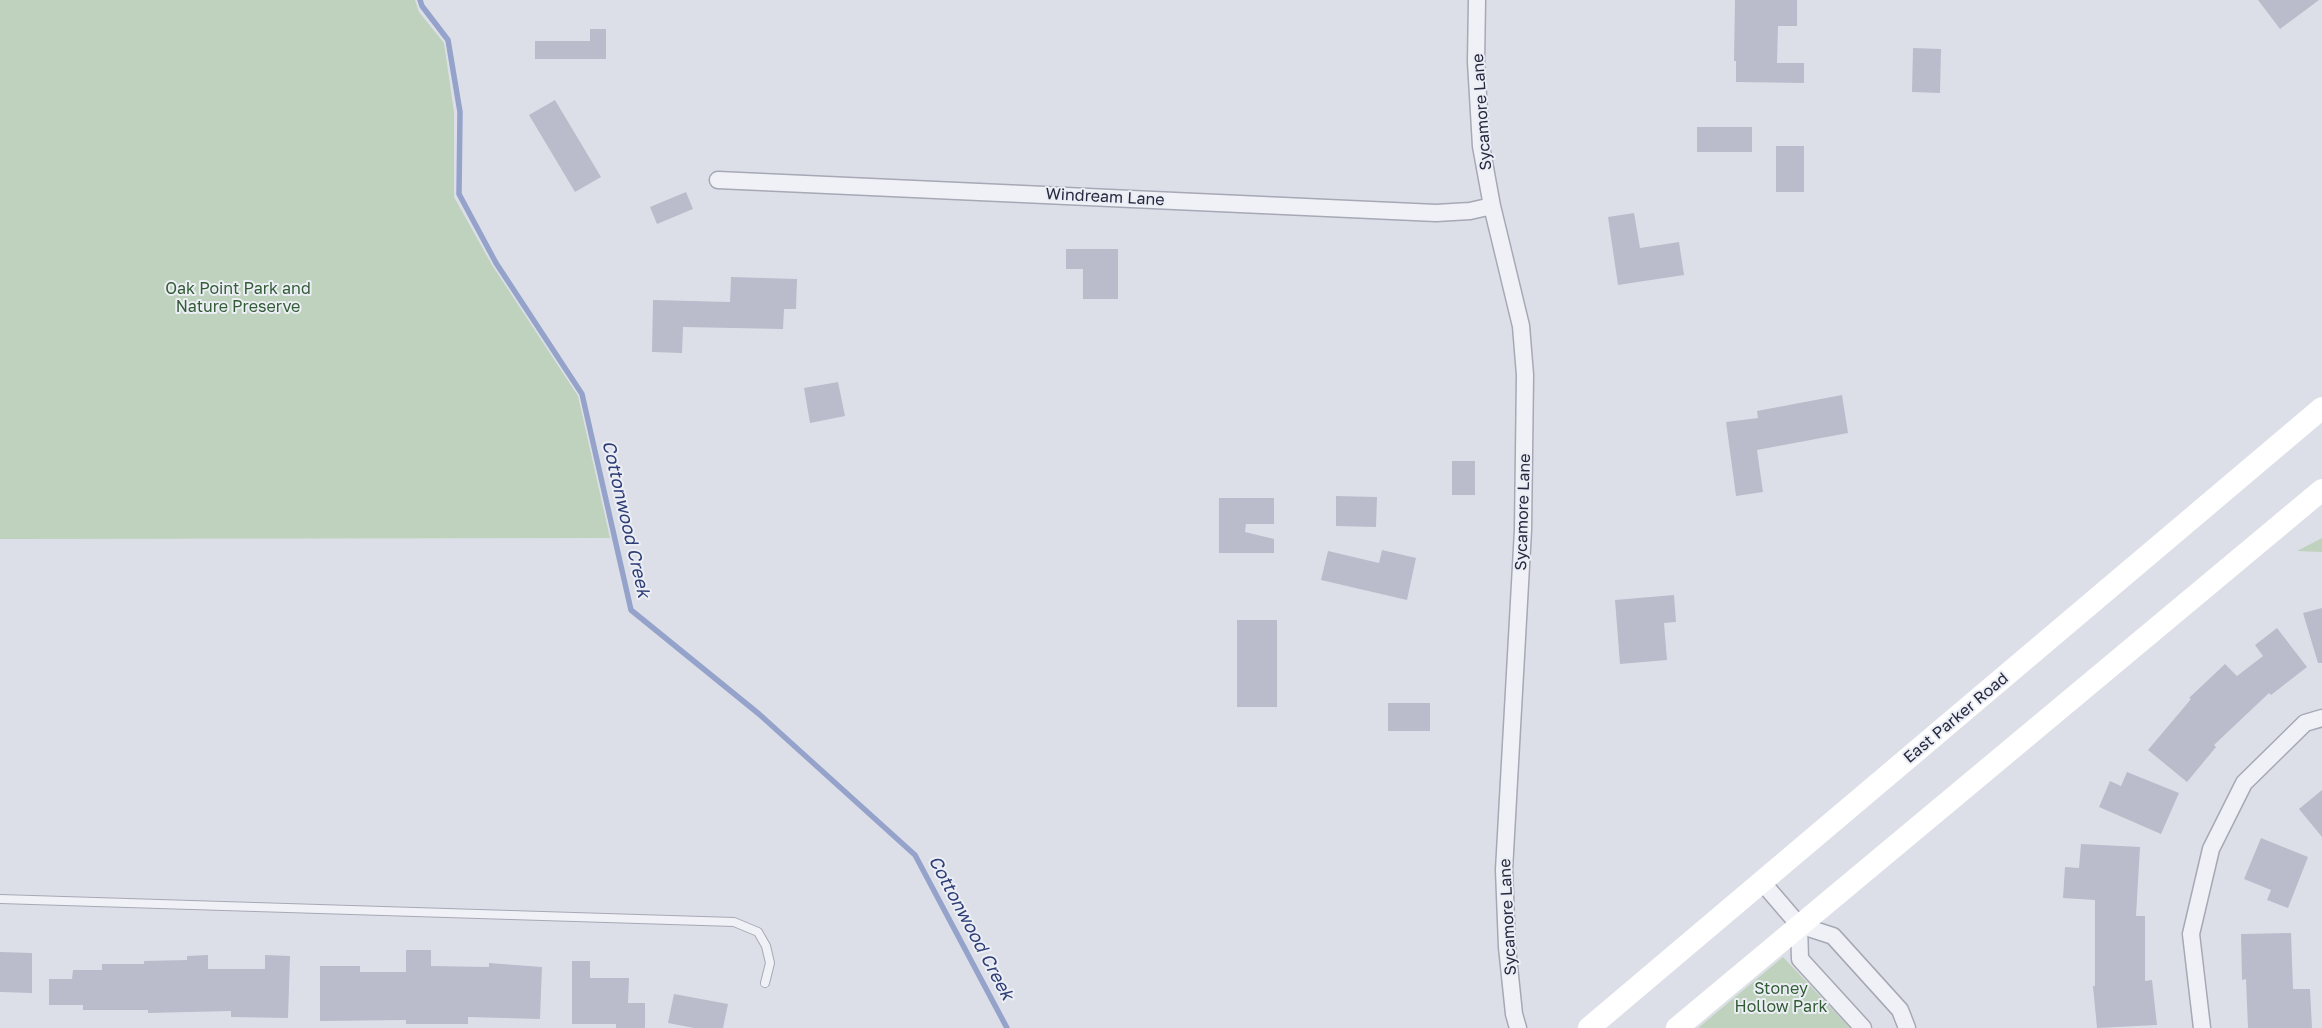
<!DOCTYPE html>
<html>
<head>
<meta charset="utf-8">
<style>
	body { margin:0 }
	canvas { display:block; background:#dddfe8 }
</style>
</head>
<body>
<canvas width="2322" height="1028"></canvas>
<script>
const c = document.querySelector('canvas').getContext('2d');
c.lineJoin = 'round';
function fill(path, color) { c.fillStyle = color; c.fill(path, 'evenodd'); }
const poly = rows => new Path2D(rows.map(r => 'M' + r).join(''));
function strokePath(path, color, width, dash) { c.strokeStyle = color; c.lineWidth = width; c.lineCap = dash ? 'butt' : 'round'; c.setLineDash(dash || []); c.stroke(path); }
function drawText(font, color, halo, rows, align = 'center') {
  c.font = font + ' "Golos Text",sans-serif'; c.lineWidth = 4; c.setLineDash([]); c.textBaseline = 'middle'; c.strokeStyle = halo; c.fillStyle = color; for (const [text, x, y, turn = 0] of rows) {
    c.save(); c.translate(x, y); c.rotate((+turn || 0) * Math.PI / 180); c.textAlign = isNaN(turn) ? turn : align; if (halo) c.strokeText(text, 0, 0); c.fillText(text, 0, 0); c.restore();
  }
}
fill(poly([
	[0,0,415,0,419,12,444,43,454,112,454,197,492,265,578,396,610,538,0,539],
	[2322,538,2322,552,2297,551],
	[1783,957,1850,1028,1698,1028]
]), '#bed2bd');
strokePath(poly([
	[420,0,422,6,448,40,460,112,459,194,496,263,582,394,631,610,759,714,915,855,1007,1028]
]), '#95a3cb', 5.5);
fill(poly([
	[1735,0,1797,0,1797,26,1778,26,1777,63,1804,63,1804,83,1736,82,1736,61,1734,61],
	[2258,0,2319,0,2280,29],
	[590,29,606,29,606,59,535,59,535,41,590,41],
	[1913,48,1941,49,1940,93,1912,92],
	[555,100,601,177,575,192,529,115],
	[1697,127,1752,127,1752,152,1697,152],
	[1776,146,1804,146,1804,192,1776,192],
	[686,192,693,209,657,224,650,207],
	[1634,213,1640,248,1679,242,1684,275,1618,285,1608,217],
	[1066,249,1118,249,1118,299,1083,299,1083,269,1066,269],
	[731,277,797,279,796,309,784,309,783,329,683,327,682,353,652,352,653,300,730,302],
	[838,382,845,416,810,423,804,388],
	[1842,395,1848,433,1757,450,1763,492,1736,496,1726,422,1758,418,1757,411],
	[1452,461,1475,461,1475,495,1452,495],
	[1336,496,1377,497,1376,527,1336,526],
	[1219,498,1274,498,1274,524,1246,524,1245,532,1274,539,1274,553,1219,553],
	[1382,550,1416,558,1407,600,1321,580,1328,551,1379,563],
	[1674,595,1676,622,1664,623,1667,660,1620,664,1615,600],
	[2322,608,2322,663,2318,663,2303,613],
	[1237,620,1277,620,1277,707,1237,707],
	[2277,628,2307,667,2271,695,2269,693,2214,745,2216,747,2187,782,2148,750,2191,699,2189,698,2225,664,2237,676,2263,656,2255,645],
	[1388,703,1430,703,1430,731,1388,731],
	[2127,772,2179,793,2161,834,2099,807,2110,781,2121,786],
	[2322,790,2322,837,2299,809],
	[2261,838,2308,857,2288,908,2267,900,2271,890,2244,879],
	[2081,844,2140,847,2136,916,2145,916,2145,981,2152,980,2157,1025,2097,1028,2093,986,2095,986,2095,900,2063,898,2065,867,2079,868],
	[2291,933,2293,989,2310,989,2312,1028,2248,1028,2246,979,2242,980,2241,934],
	[406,950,431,950,431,966,489,967,489,963,542,967,540,1019,468,1017,468,1024,406,1024,406,1020,320,1021,320,966,360,966,360,972,406,972],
	[0,952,32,953,32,993,0,992],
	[208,955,208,969,265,969,265,955,290,956,288,1018,231,1017,231,1011,148,1013,148,1010,83,1010,83,1005,49,1005,49,979,72,979,73,970,102,970,102,964,144,964,144,961,187,960,187,956],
	[572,961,590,961,590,978,629,978,628,1003,645,1003,645,1028,616,1028,616,1024,572,1024],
	[674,994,728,1004,723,1028,694,1028,668,1023]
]), '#babccb');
const lane = poly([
	[0,899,734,922,758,932,766,946,770,963,765,983]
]);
const street = poly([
	[1477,0,1476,62,1481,146,1492,206,1521,326,1525,375,1523,530,1504,870,1507,947,1514,1014,1518,1028],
	[718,180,1436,213,1470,211,1492,206],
	[1762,882,1799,925,1833,936,1900,1010,1907,1028],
	[1799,925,1800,959,1863,1028],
	[2202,1028,2191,934,2211,849,2244,783,2305,723,2322,718]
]);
strokePath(lane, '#a6a8b5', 10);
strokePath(street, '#a6a8b5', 19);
strokePath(lane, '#f0f1f6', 8);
strokePath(street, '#f0f1f6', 16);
strokePath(poly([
	[1589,1028,2322,408],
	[1677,1028,2322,490]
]), '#fff', 22);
drawText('16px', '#26293f', '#eceef5', [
	["Sycamore Lane",1482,112,-94],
	["Windream Lane",1105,197,3],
	["Sycamore Lane",1523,512,-88],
	["East Parker Road",1956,718,-40],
	["Sycamore Lane",1508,917,-93]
]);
drawText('16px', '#325c34', '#eceef5', [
	["Oak Point Park and",238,289],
	["Nature Preserve",238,307],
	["Stoney",1781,989],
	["Hollow Park",1781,1007]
]);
drawText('italic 18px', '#2d3d75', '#eceef5', [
	["Cottonwood Creek",626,519,77],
	["Cottonwood Creek",971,928,62]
]);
</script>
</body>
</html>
